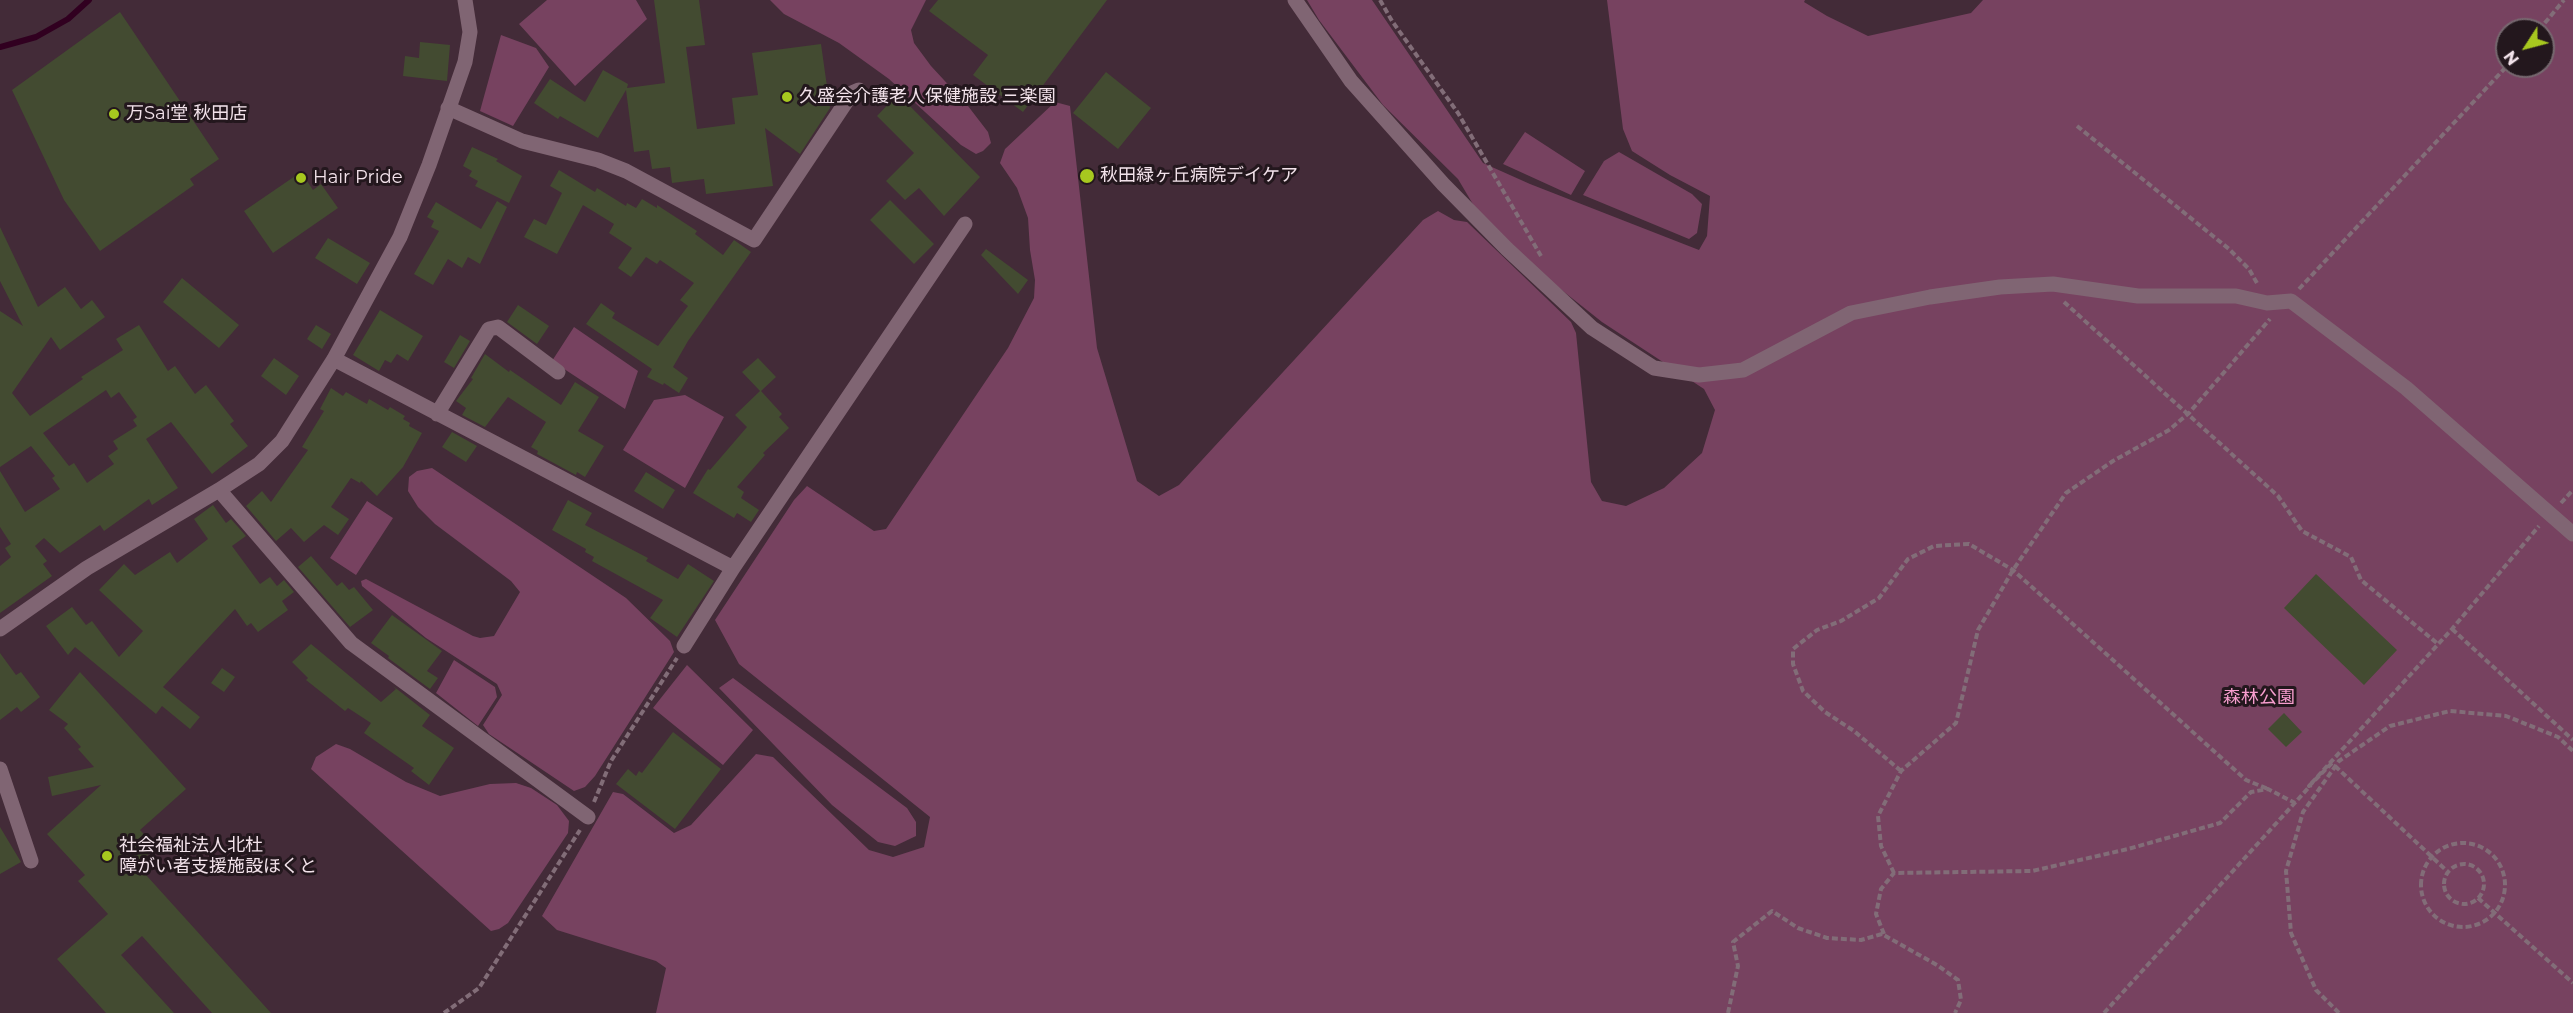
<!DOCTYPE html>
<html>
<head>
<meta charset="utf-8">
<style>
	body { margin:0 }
	#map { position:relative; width:2573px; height:1013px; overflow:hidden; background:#432b38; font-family:Montserrat,sans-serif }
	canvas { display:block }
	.north { position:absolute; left:2495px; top:18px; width:60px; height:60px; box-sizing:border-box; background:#23171d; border:2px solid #76686f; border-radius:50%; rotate:234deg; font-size:16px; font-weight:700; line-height:24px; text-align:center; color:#f2e2ea }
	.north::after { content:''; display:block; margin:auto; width:21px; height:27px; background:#a7c81f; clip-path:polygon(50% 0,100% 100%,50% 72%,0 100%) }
</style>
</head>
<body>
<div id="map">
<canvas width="2573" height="1013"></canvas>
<div class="north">N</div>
</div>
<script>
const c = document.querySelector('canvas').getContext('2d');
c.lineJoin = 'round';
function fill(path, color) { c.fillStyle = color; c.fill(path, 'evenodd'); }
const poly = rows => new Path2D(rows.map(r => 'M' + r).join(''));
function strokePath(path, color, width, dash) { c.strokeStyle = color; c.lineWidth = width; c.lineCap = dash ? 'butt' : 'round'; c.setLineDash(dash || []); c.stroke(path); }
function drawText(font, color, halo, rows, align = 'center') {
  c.font = font + ' Montserrat,"Noto Sans JP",sans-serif'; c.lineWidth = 6; c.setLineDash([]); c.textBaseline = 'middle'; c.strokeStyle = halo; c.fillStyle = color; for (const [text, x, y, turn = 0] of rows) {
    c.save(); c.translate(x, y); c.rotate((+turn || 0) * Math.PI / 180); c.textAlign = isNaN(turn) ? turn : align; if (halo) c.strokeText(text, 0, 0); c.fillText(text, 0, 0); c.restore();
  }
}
fill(poly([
	[547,0,636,0,647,19,575,86,519,24],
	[770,0,926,0,911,30,914,43,931,66,968,106,988,132,991,143,983,151,976,154,961,145,889,79,839,43,784,14],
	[1307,0,1372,0,1483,163,1530,184,1699,250,1707,236,1710,196,1670,175,1632,151,1623,129,1607,0,1805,0,1804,2,1827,16,1868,36,1971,13,1983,0,2573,0,2573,1013,656,1013,666,968,656,961,557,930,542,916,613,792,623,794,674,833,691,825,756,754,773,757,869,850,893,857,924,847,930,817,739,664,715,620,794,500,807,486,874,531,886,529,1008,348,1034,298,1035,280,1030,250,1028,218,1017,188,1000,163,1005,149,1055,102,1070,106,1097,348,1137,481,1159,496,1179,485,1423,220,1438,211,1454,220,1467,222,1571,322,1576,333,1591,482,1602,501,1626,506,1664,488,1702,453,1715,410,1704,389,1602,322,1539,272,1477,211,1458,179,1383,105,1319,20],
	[2507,30,2543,30,2543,66,2507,66],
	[501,35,536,48,549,67,513,126,480,111],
	[1525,132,1585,171,1571,195,1503,164],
	[1619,152,1692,194,1702,204,1697,233,1689,239,1583,195,1604,161],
	[574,327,638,371,625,409,552,361],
	[685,395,724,417,685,488,623,450,654,400],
	[432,468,626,598,670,641,674,652,595,776,585,787,574,791,489,734,483,725,502,695,497,684,426,638,362,586,361,581,366,579,473,636,480,638,494,636,520,592,511,581,435,524,418,507,408,491,409,477,417,471],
	[367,501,393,518,356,575,330,558],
	[454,660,495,687,497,697,478,726,436,693],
	[687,665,753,730,723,765,653,708],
	[733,678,907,808,916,822,916,836,895,846,878,842,832,805,719,688],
	[336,744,350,749,406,782,440,796,490,784,516,783,531,788,557,805,569,821,568,833,508,923,499,929,491,931,311,769,316,757]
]), '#774260');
strokePath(poly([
	[0,47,36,37,68,19,89,0]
]), '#310020', 6);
fill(poly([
	[654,0,699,0,705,45,686,47,697,129,735,124,732,98,758,95,752,53,821,44,830,108,800,154,765,128,773,186,706,194,704,179,672,183,670,167,652,169,649,150,634,152,626,90,598,138,560,116,558,119,534,103,550,79,585,102,603,70,628,84,627,88,665,83],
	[938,0,1107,0,1023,112,973,75,988,55,929,11],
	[120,12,219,159,190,179,194,185,100,251,64,200,12,90],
	[420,42,450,45,447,81,403,76,405,56,419,58],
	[1106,72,1151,108,1118,149,1073,113],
	[898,94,980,177,944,216,919,188,905,200,886,181,914,153,877,116],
	[472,147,498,159,496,161,522,176,509,203,475,186,478,181,469,176,472,171,463,166],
	[559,170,595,192,597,188,626,206,627,203,636,208,642,199,657,208,657,205,697,231,695,234,723,255,734,240,751,252,688,341,673,367,688,378,679,393,664,383,663,385,647,377,652,369,586,324,601,303,615,313,612,318,658,346,688,306,680,300,694,283,660,260,657,264,646,257,631,277,618,268,632,248,609,233,614,224,583,205,557,254,524,237,534,219,546,225,562,193,550,186],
	[301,172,313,190,321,184,338,208,273,253,244,211],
	[890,200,934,244,914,264,870,220],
	[497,201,507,207,480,264,468,257,462,268,448,259,433,285,414,274,439,231,431,227,434,221,427,217,436,202,481,229],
	[0,227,38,307,65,287,81,309,92,300,105,317,60,350,51,337,12,393,30,416,83,379,81,377,123,350,116,339,139,325,168,371,175,366,195,394,206,385,234,421,230,424,248,446,212,474,171,422,146,439,178,488,152,505,149,499,104,531,100,525,60,553,44,538,35,546,47,561,43,564,52,576,0,613,0,566,11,557,5,548,11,544,0,527,0,471,25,512,60,489,52,478,55,476,31,446,0,467,0,311,23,326,0,281],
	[106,390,111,398,119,392,137,417,133,420,137,426,113,441,118,449,108,456,114,464,87,483,74,463,69,466,43,433],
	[328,238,370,263,357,284,315,258],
	[986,249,1028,280,1018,294,981,255],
	[182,278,239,325,219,348,163,302],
	[518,305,549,326,537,344,507,322],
	[380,310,423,336,408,361,397,354,391,363,385,360,379,371,353,355],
	[316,325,331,334,322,349,307,339],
	[460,335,470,341,454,368,444,362],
	[485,354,509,372,510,370,561,405,575,382,599,397,578,431,604,446,585,477,577,472,576,475,537,454,538,451,531,447,546,422,508,397,485,427,462,415,466,408,456,401,473,379,471,378],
	[274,358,299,376,286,395,261,376],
	[758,358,776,377,761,391,782,414,779,417,789,428,763,453,765,455,737,487,744,492,741,498,759,510,751,522,737,513,734,518,693,493,708,469,710,470,747,427,735,415,760,391,742,372],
	[331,388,343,396,346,392,367,404,369,399,388,410,390,407,405,416,403,419,410,423,409,426,422,433,403,467,377,496,361,481,360,483,351,478,331,507,349,519,338,535,324,525,304,542,291,528,276,541,246,506,262,491,271,502,308,450,302,447,324,411,320,409],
	[452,432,477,446,466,462,442,447],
	[646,472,675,490,663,509,634,491],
	[568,500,592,513,585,525,648,558,646,561,678,579,688,564,714,581,677,637,650,618,663,600,592,561,594,557,585,552,586,549,552,530],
	[213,505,226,523,231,519,246,536,232,546,260,584,270,577,277,586,284,580,294,592,282,601,288,610,258,632,251,623,247,626,235,609,163,687,200,717,190,729,162,706,156,714,75,647,68,655,46,626,72,607,86,625,92,621,119,657,143,631,99,590,124,564,135,575,170,552,177,563,208,539,194,519],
	[311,556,337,586,342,582,349,590,354,587,373,610,350,627,298,567],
	[2316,574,2397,650,2364,685,2284,608],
	[392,615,442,651,427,671,438,678,430,689,388,658,389,656,371,643],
	[311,644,381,702,396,689,393,686,430,715,422,726,454,748,429,785,411,771,414,768,364,733,371,723,348,708,345,711,306,680,308,678,292,662],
	[0,653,16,675,21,672,40,697,21,712,17,707,0,720],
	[222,668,235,677,224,692,211,683],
	[80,672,186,789,140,830,156,847,137,865,271,1013,212,1013,142,936,121,955,174,1013,106,1013,57,959,108,914,78,881,85,875,47,834,101,785,52,796,48,777,94,767,78,749,81,747,64,728,68,724,49,710],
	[2284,713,2302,732,2286,747,2268,729],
	[673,732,721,769,675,829,616,784,628,769,636,776,639,771,642,773],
	[0,827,21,862,0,874]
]), '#434b31');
strokePath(poly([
	[1380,0,1392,21,1458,113,1541,256],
	[2539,30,2564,0],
	[2077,126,2229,249,2249,269,2258,285],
	[2299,289,2507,66],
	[2064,302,2278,496,2302,531,2351,557,2361,580,2438,644],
	[2561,503,2573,490],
	[2452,629,2573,740],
	[2332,763,2309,786,2452,629,2539,526],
	[2335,766,2448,872],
	[1901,771,1854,731,1825,712,1803,691,1793,664,1793,649,1817,630,1841,621,1879,598,1908,559,1934,546,1969,544,2013,570,2246,780,2268,789],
	[594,802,611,761,677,658],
	'2421 885a42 42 0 1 1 84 0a42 42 0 1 1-84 0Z',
	'2444 884a20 20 0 1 1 40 0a20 20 0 1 1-40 0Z',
	[1894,873,1881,846,1878,816,1901,771,1956,723,1978,630,2013,570,2066,493,2113,461,2169,430,2189,413,2270,319],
	[2478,898,2573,983],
	[1884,934,1876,914,1881,889,1894,873,2032,871,2128,849,2220,823,2251,792,2268,789,2295,803],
	[444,1013,479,988,580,830],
	[1728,1013,1738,966,1733,942,1772,911,1798,928,1827,938,1861,940,1882,934,1937,965,1958,980,1961,1000,1955,1013],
	[2104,1013,2311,785],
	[2339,1013,2316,990,2291,933,2286,871,2303,812,2339,761,2390,726,2450,711,2506,716,2558,737,2573,751]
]), '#826d78', 4, [6, 3]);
strokePath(poly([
	[1295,0,1351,81,1443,184,1507,249,1592,328,1654,368,1699,375,1743,370,1851,313,1930,297,2000,287,2053,284,2138,296,2236,296,2267,303,2291,301,2406,388,2573,534],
	[448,108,522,141,598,160,626,171,754,240,852,93,859,90],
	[334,359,733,568],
	[437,414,489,329,498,327,558,372],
	[219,490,351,643,588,817],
	[0,629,87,568,219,490,259,464,282,441,334,359,400,237,429,165,465,62,470,32,465,0],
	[684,646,733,568,965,224],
	[0,769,31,861]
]), '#806573', 15);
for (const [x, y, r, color] of [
	[787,97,6,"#a7c81f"],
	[114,114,6,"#a7c81f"],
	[1087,176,8,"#a7c81f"],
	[301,178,6,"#a7c81f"],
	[107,856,6,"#a7c81f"]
]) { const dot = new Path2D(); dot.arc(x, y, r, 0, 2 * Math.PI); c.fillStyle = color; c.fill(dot); strokePath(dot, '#23171d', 2); }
drawText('18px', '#f2e2ea', '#23171d', [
	["久盛会介護老人保健施設 三楽園",799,97],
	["万Sai堂 秋田店",126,114],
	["秋田緑ヶ丘病院デイケア",1100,176],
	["Hair Pride",313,178],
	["社会福祉法人北杜",119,846],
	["障がい者支援施設ほくと",119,867]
], 'left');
drawText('18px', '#f79dce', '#23171d', [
	["森林公園",2259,698]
]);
</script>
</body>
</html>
